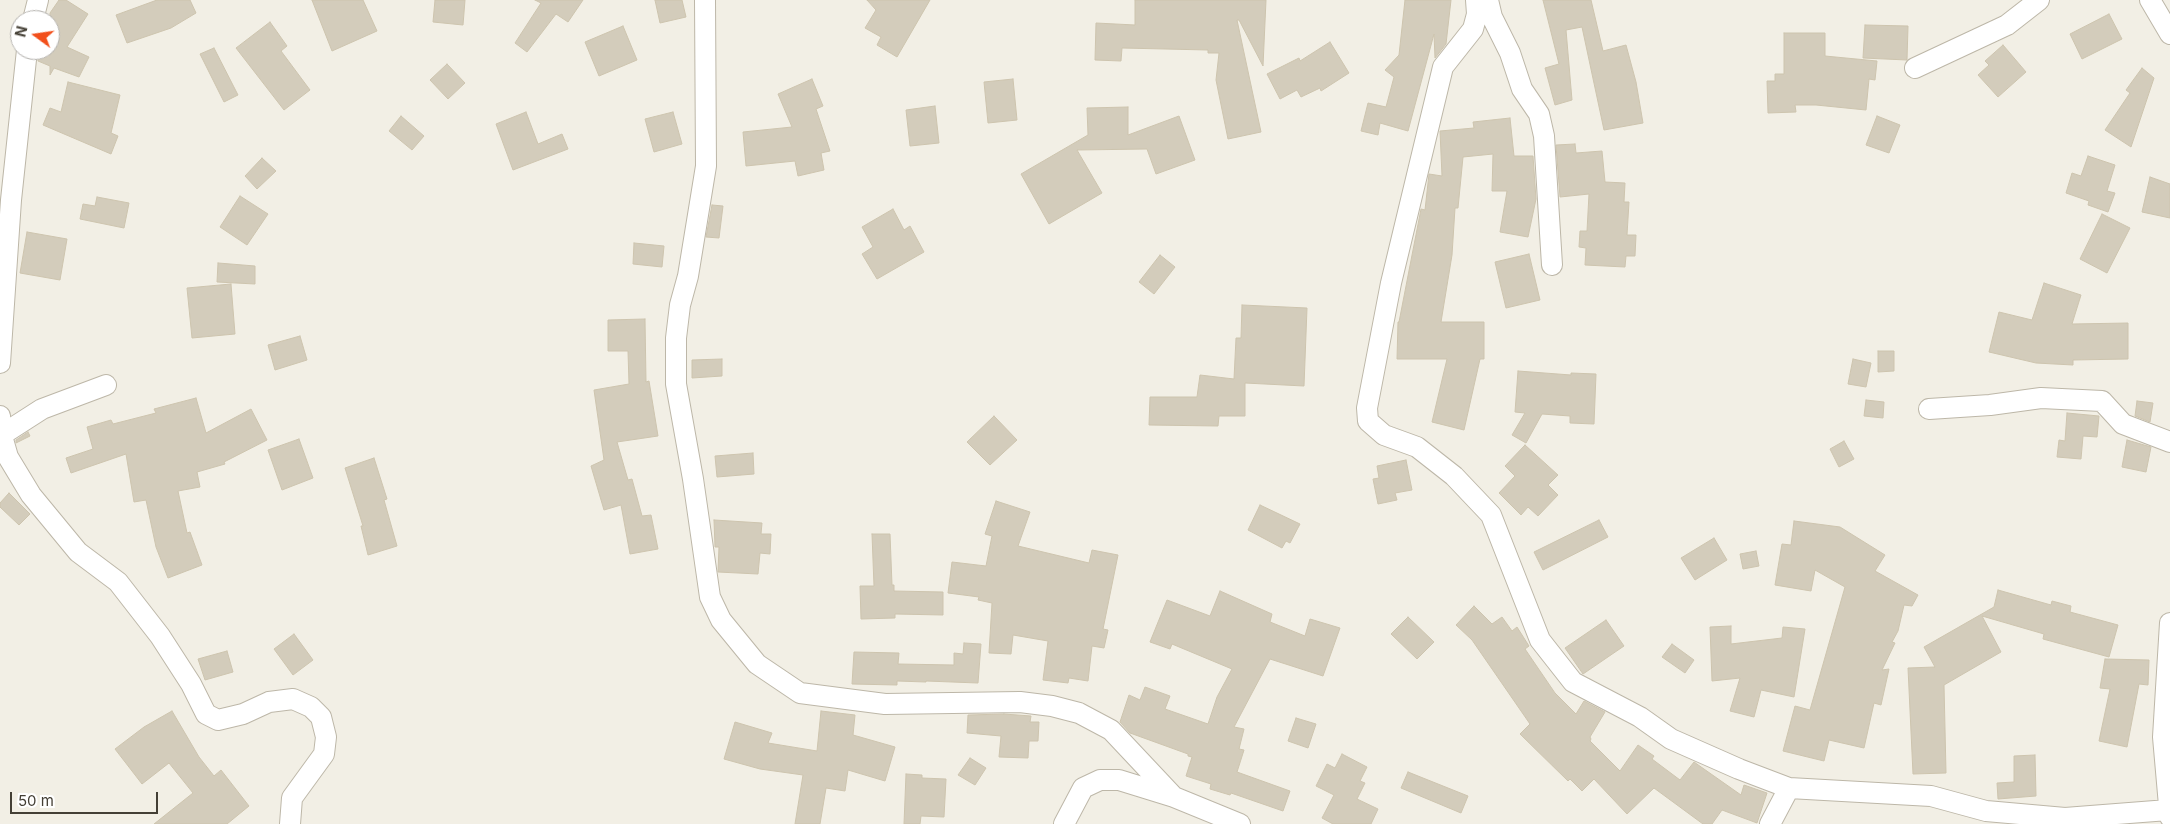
<!DOCTYPE html>
<html>
<head>
<meta charset="utf-8">
<style>
	body { margin:0 }
	#map { position:relative; width:2170px; height:824px; overflow:hidden; background:#f2efe5; font-family:Inter,sans-serif }
	canvas { display:block }
	.north { position:absolute; left:10px; top:10px; width:50px; height:50px; box-sizing:border-box; background:#fff; border:1px solid #b4b2ae; border-radius:50%; rotate:284deg; font-size:14px; font-weight:700; line-height:20px; text-align:center; color:#443f35 }
	.north::after { content:''; display:block; margin:auto; width:18px; height:22px; background:#f2501c; clip-path:polygon(50% 0,100% 100%,50% 72%,0 100%) }
	.scale { position:absolute; left:10px; top:792px; width:148px; height:22px; box-sizing:border-box; border:2px solid #443f35; border-top:0; padding-left:6px; font-size:15px; line-height:18px; white-space:nowrap; color:#443f35; -webkit-text-stroke:4px #fff; paint-order:stroke }
</style>
</head>
<body>
<div id="map">
<canvas width="2170" height="824"></canvas>
<div class="north">N</div>
<div class="scale">50 m</div>
</div>
<script>
const c = document.querySelector('canvas').getContext('2d');
c.lineJoin = 'round';
function fill(path, color) { c.fillStyle = color; c.fill(path, 'evenodd'); }
const poly = rows => new Path2D(rows.map(r => 'M' + r).join(''));
function strokePath(path, color, width, dash) { c.strokeStyle = color; c.lineWidth = width; c.lineCap = dash ? 'butt' : 'round'; c.setLineDash(dash || []); c.stroke(path); }
const building = poly([
	[59,0,66,0,88,14,67,47,89,57,79,77,54,68,50,75,50,66,38,61,39,50,50,50,50,13,59,0],
	[157,0,190,0,196,13,171,28,127,43,116,15,157,0],
	[312,0,363,0,377,31,332,51,312,0],
	[435,0,465,0,463,25,433,22,435,0],
	[535,0,583,0,568,22,556,14,527,52,515,43,541,3,535,0],
	[655,0,682,0,686,17,660,23,655,0],
	[867,0,930,0,897,57,877,45,881,37,865,28,876,10,867,0],
	[1135,0,1266,0,1263,66,1239,20,1237,20,1261,132,1228,139,1216,80,1219,53,1208,53,1208,50,1122,48,1121,61,1095,60,1096,23,1135,25,1135,0],
	[1405,0,1451,0,1446,44,1435,58,1434,34,1408,131,1380,123,1378,135,1361,131,1368,103,1386,107,1394,77,1385,70,1399,55,1405,0],
	[1543,0,1591,0,1603,51,1626,45,1636,82,1643,123,1604,130,1582,27,1566,30,1572,100,1555,105,1545,68,1559,64,1543,0],
	[2109,14,2122,39,2082,59,2070,34,2109,14],
	[270,22,287,46,281,51,310,90,284,110,236,48,270,22],
	[1865,25,1908,26,1907,60,1863,58,1865,25],
	[623,26,637,60,599,76,585,42,623,26],
	[1784,33,1825,33,1825,56,1877,61,1875,80,1869,79,1866,110,1816,105,1795,105,1796,112,1768,113,1767,81,1775,81,1775,74,1784,74,1784,33],
	[1330,42,1349,73,1321,91,1320,88,1301,97,1297,90,1280,99,1267,74,1299,58,1300,61,1330,42],
	[2003,45,2026,72,1998,97,1978,75,1989,65,1985,61,2003,45],
	[214,48,238,95,224,102,200,54,214,48],
	[447,64,465,83,448,99,430,80,447,64],
	[2142,68,2154,78,2131,147,2105,130,2130,93,2126,90,2142,68],
	[812,79,823,106,816,109,830,151,821,153,824,170,798,176,795,161,746,166,743,132,792,127,778,94,812,79],
	[1013,79,1017,120,988,123,984,82,1013,79],
	[68,82,120,95,111,133,118,136,111,154,43,125,50,108,61,112,68,82],
	[935,106,939,143,910,146,906,110,935,106],
	[1128,107,1128,135,1179,116,1195,160,1156,174,1147,149,1077,150,1102,193,1049,224,1021,174,1088,135,1087,108,1128,107],
	[526,112,538,144,562,134,568,149,513,170,496,124,526,112],
	[673,112,682,144,654,152,645,119,673,112],
	[401,116,424,136,412,150,389,131,401,116],
	[1877,116,1900,125,1889,153,1866,145,1877,116],
	[1510,118,1514,156,1533,156,1536,199,1528,237,1500,232,1507,191,1492,191,1493,154,1463,157,1458,208,1455,208,1452,255,1441,322,1484,322,1484,359,1480,359,1464,430,1432,422,1447,359,1397,359,1398,322,1399,322,1421,209,1425,210,1429,174,1442,176,1440,131,1474,128,1473,122,1510,118],
	[1575,144,1576,153,1602,151,1605,182,1625,183,1624,202,1629,202,1627,235,1636,235,1635,256,1626,256,1625,267,1585,265,1586,248,1579,247,1580,231,1587,231,1589,194,1560,197,1556,145,1575,144],
	[2088,156,2115,165,2107,191,2115,193,2108,212,2088,205,2089,201,2066,193,2072,173,2081,176,2088,156],
	[262,158,276,171,257,189,245,176,262,158],
	[2150,177,2170,184,2170,218,2142,212,2150,177],
	[240,196,268,214,247,245,220,227,240,196],
	[97,197,129,203,124,228,80,219,83,204,95,206,97,197],
	[712,205,723,206,719,238,706,237,712,205],
	[893,209,904,230,910,226,924,252,877,279,862,254,873,247,862,227,893,209],
	[2102,214,2130,228,2107,273,2080,259,2102,214],
	[27,232,67,239,60,280,20,273,27,232],
	[634,243,664,246,662,267,633,264,634,243],
	[1529,254,1540,300,1506,308,1495,262,1529,254],
	[1160,255,1175,267,1154,294,1139,282,1160,255],
	[218,263,255,266,255,284,217,282,218,263],
	[2044,283,2081,295,2072,324,2128,323,2128,359,2073,360,2073,365,2036,363,1989,352,1999,312,2032,320,2044,283],
	[231,284,235,334,192,338,187,288,231,284],
	[1242,305,1307,308,1304,386,1245,383,1245,416,1219,416,1218,426,1149,425,1150,397,1197,397,1200,375,1234,379,1236,338,1241,338,1242,305],
	[645,319,646,382,649,381,658,436,617,442,628,480,632,479,642,516,651,515,658,549,630,554,621,505,604,510,591,466,604,460,594,390,629,384,628,351,608,351,608,320,645,319],
	[300,336,307,360,275,370,268,345,300,336],
	[1878,351,1894,351,1894,371,1878,372,1878,351],
	[722,359,722,376,692,378,692,360,722,359],
	[1853,359,1871,363,1866,387,1848,384,1853,359],
	[1518,371,1571,375,1571,373,1596,374,1594,424,1570,423,1570,416,1542,414,1526,443,1512,435,1525,413,1515,412,1518,371],
	[196,398,206,433,251,409,267,440,224,462,225,464,197,472,200,487,178,491,187,533,190,532,202,565,168,578,156,547,146,500,134,502,126,454,71,473,66,458,93,449,87,427,111,420,113,424,156,413,154,409,196,398],
	[1866,400,1884,402,1883,418,1864,416,1866,400],
	[2137,401,2153,403,2150,422,2135,416,2137,401],
	[2067,413,2099,416,2097,437,2083,436,2081,459,2057,457,2059,440,2065,441,2067,413],
	[994,416,1017,440,990,465,967,442,994,416],
	[28,432,30,436,16,443,16,440,28,432],
	[299,439,313,478,282,490,268,450,299,439],
	[2127,440,2151,447,2146,472,2122,467,2127,440],
	[1844,441,1854,459,1839,467,1830,449,1844,441],
	[1525,445,1558,475,1548,485,1558,495,1538,516,1528,507,1521,515,1499,493,1515,476,1505,466,1525,445],
	[753,453,754,474,717,477,715,456,753,453],
	[374,458,387,499,384,500,397,546,368,555,361,526,363,526,345,468,374,458],
	[1406,460,1412,490,1395,493,1397,500,1378,504,1373,479,1379,478,1377,466,1406,460],
	[9,493,30,514,19,525,0,507,0,503,9,493],
	[996,501,1030,512,1018,546,1089,563,1092,550,1118,555,1103,629,1108,630,1104,648,1092,646,1088,681,1069,678,1068,683,1043,680,1048,641,1013,635,1011,654,989,653,992,603,978,600,979,597,948,593,952,562,986,566,992,536,985,534,996,501],
	[1260,505,1300,524,1290,543,1286,541,1282,548,1248,530,1260,505],
	[714,520,762,523,761,534,771,534,770,554,760,553,758,574,718,572,719,547,715,547,714,520],
	[1599,520,1608,537,1543,570,1534,552,1599,520],
	[1794,521,1840,527,1885,555,1875,571,1918,595,1912,606,1904,605,1898,631,1892,642,1895,643,1882,670,1889,669,1881,705,1874,703,1864,748,1829,740,1824,761,1783,751,1795,706,1810,710,1845,587,1815,570,1811,591,1775,585,1782,544,1791,545,1794,521],
	[872,534,890,534,892,585,894,585,894,591,943,592,943,615,895,614,895,618,861,619,860,586,874,586,872,534],
	[1714,538,1727,560,1695,580,1681,558,1714,538],
	[1756,551,1759,566,1743,569,1740,554,1756,551],
	[1998,590,2051,605,2052,601,2071,606,2070,612,2118,625,2109,657,2043,639,2044,634,1982,616,2001,652,1944,685,1946,773,1913,774,1908,668,1935,667,1924,647,1994,607,1998,590],
	[1220,591,1272,614,1270,622,1305,636,1310,619,1340,628,1323,676,1270,659,1234,727,1244,729,1239,749,1244,750,1237,772,1290,791,1283,811,1231,793,1230,795,1210,789,1211,784,1186,776,1192,757,1188,756,1188,754,1130,733,1120,722,1129,695,1140,700,1145,687,1170,696,1165,709,1208,724,1217,697,1232,669,1172,644,1170,649,1150,642,1167,600,1210,616,1220,591],
	[1474,606,1492,624,1502,617,1512,631,1517,627,1529,646,1525,649,1555,693,1576,714,1584,701,1605,712,1590,737,1591,739,1590,741,1620,771,1638,745,1654,756,1652,759,1680,780,1694,762,1741,795,1744,785,1767,793,1757,823,1722,810,1712,824,1703,824,1654,788,1627,814,1594,779,1582,791,1570,779,1568,781,1520,734,1530,724,1472,640,1456,625,1474,606],
	[1408,617,1434,642,1417,659,1391,634,1408,617],
	[1606,620,1624,646,1583,674,1565,648,1606,620],
	[1731,626,1731,644,1782,638,1783,627,1805,629,1794,697,1761,690,1754,717,1730,711,1740,678,1712,681,1710,627,1731,626],
	[294,634,313,660,293,675,274,649,294,634],
	[964,643,981,644,978,683,926,681,926,682,897,681,897,685,852,684,854,652,899,653,898,664,954,665,954,653,963,654,964,643],
	[1672,644,1694,660,1685,673,1662,657,1672,644],
	[227,651,233,672,205,680,198,659,227,651],
	[2105,659,2149,660,2148,685,2139,684,2127,747,2099,741,2110,689,2100,688,2105,659],
	[172,711,199,757,214,776,221,770,249,806,227,824,154,824,193,793,169,763,142,784,115,749,144,727,172,711],
	[821,711,855,715,853,735,895,747,885,781,848,770,845,791,826,788,820,824,795,824,803,775,760,769,724,759,735,722,772,733,768,743,817,751,821,711],
	[1004,714,1031,716,1030,722,1039,722,1038,741,1029,741,1028,758,999,757,1001,736,967,733,968,715,1004,714],
	[1296,718,1316,724,1308,748,1288,741,1296,718],
	[1342,754,1367,767,1360,781,1365,783,1357,799,1378,809,1371,824,1333,824,1322,818,1334,795,1316,786,1327,764,1335,768,1342,754],
	[2035,755,2036,796,1998,799,1997,783,2014,782,2014,756,2035,755],
	[970,758,986,768,975,785,958,775,970,758],
	[1408,772,1468,796,1461,813,1401,788,1408,772],
	[906,774,922,775,922,778,946,779,944,817,921,816,920,824,904,824,906,774]
]);
fill(building, '#d3ccbb');
strokePath(building, '#cdc4ae', 1);
const minor = poly([
	[705,0,706,166,688,276,680,305,676,338,676,384,693,479,710,597,721,620,757,664,800,693,885,704,1020,702,1052,706,1079,713,1111,730,1174,797],
	[1476,0,1477,14,1473,29,1443,67,1391,283,1367,408,1368,421,1384,435,1417,447,1454,476,1491,515,1540,640,1573,682,1640,717,1671,739,1739,769,1789,788,1931,796,1986,811,2065,818,2168,810],
	[1488,0,1492,17,1510,53,1522,89,1539,114,1544,136,1552,265],
	[2150,0,2170,34],
	[33,20,38,0],
	[1915,68,2007,25,2039,0],
	[0,363,11,200,27,50],
	[1929,409,1990,405,2041,398,2102,401,2123,424,2170,442],
	[0,416,2,436,8,457,31,495,78,552,118,582,160,636,191,684,206,714,218,720,243,714,269,702,293,699,311,707,321,717,326,737,324,754,292,798,290,824],
	[0,436,42,409,106,385],
	[2170,623,2163,737,2170,817],
	[1064,824,1083,788,1100,780,1119,780,1174,797,1240,824],
	[1770,824,1789,788]
]);
strokePath(minor, '#bdb7a8', 22);
strokePath(minor, '#fff', 20);
</script>
</body>
</html>
